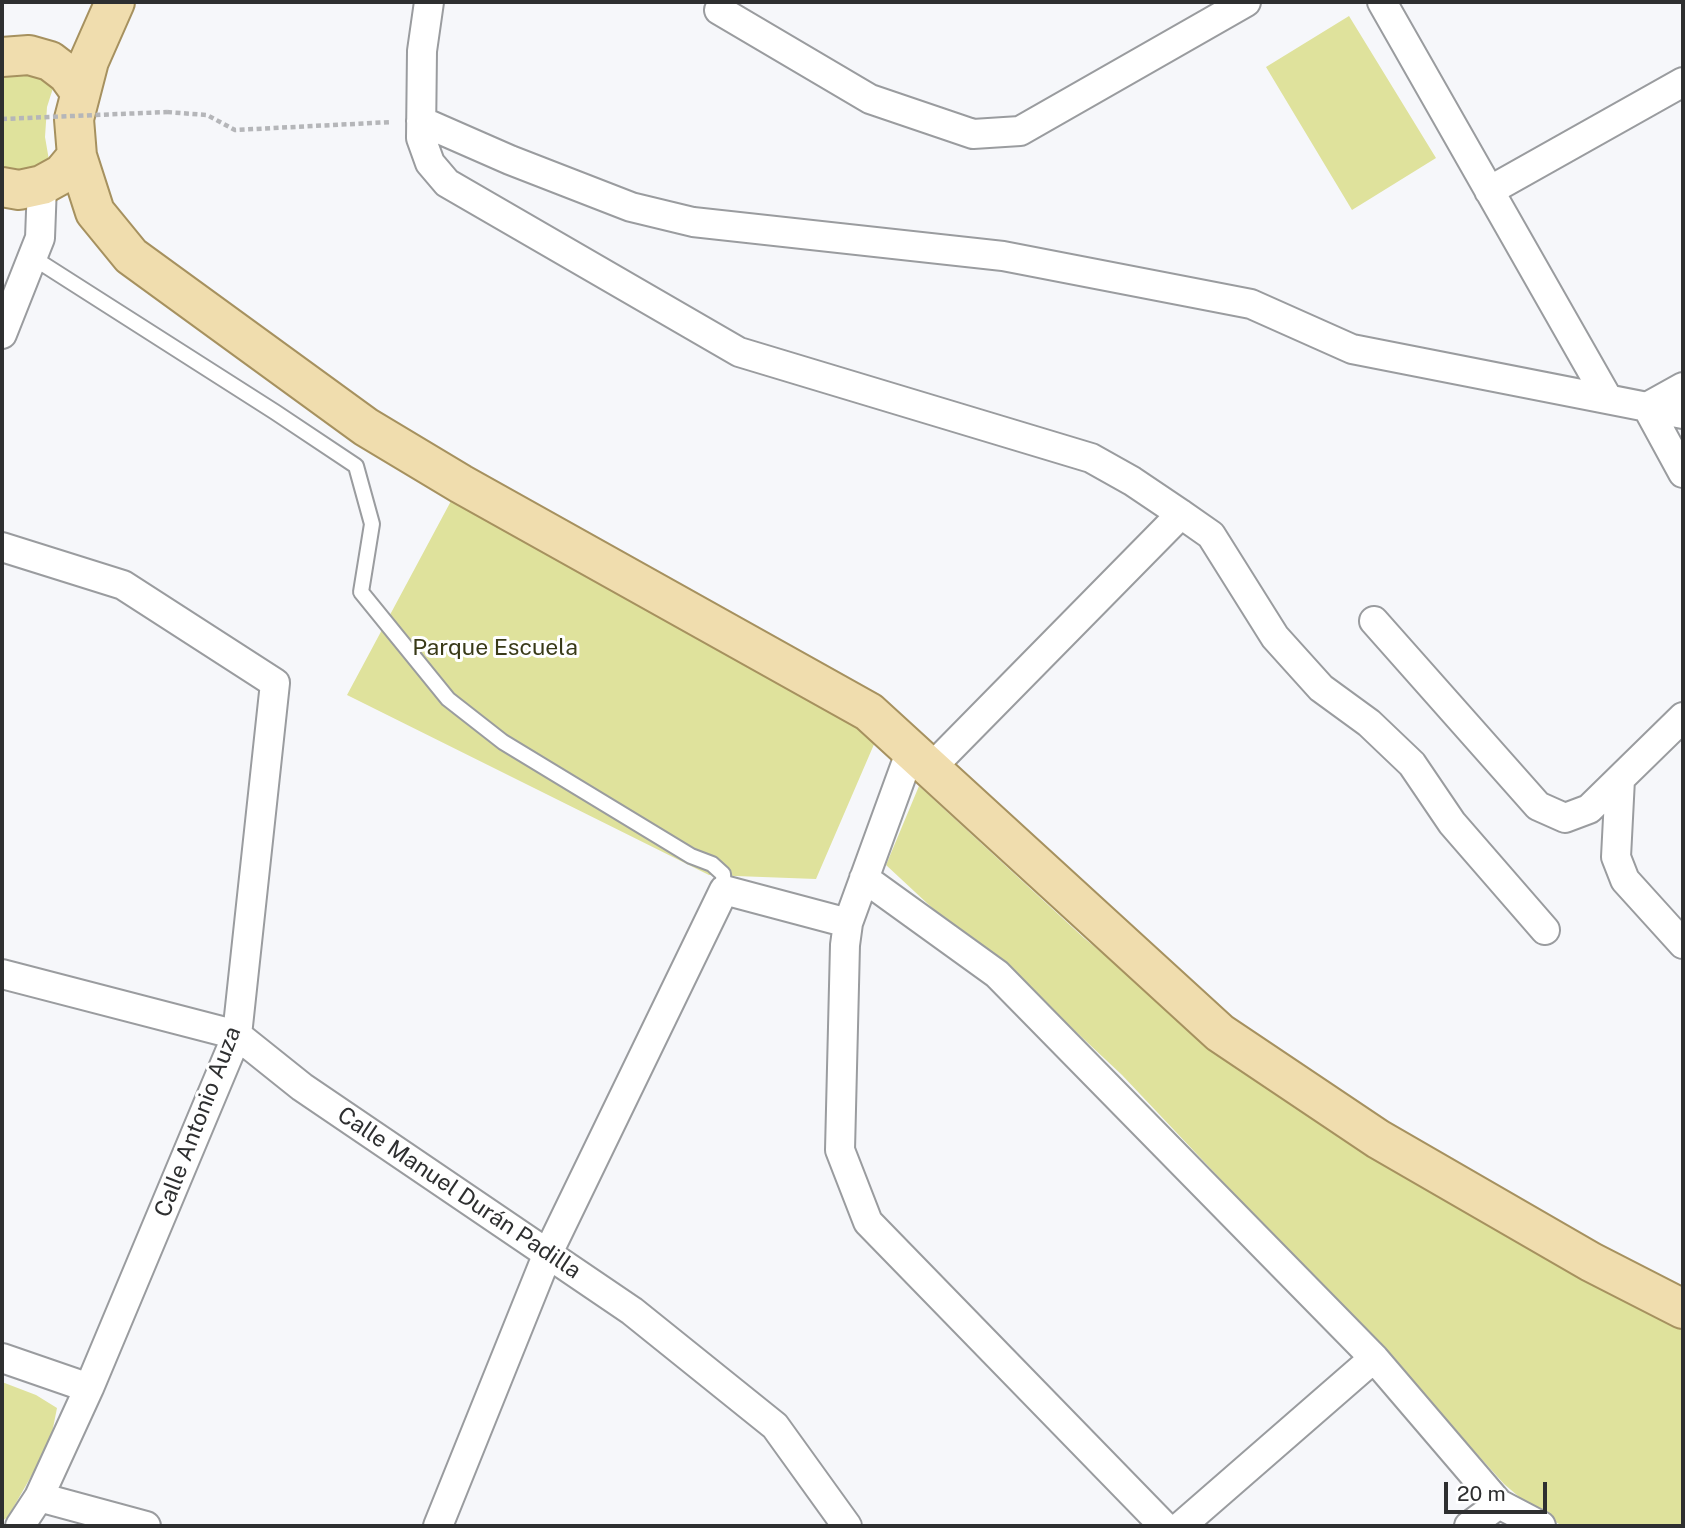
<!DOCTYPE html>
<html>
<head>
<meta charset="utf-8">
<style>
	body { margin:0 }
	#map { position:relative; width:1685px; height:1528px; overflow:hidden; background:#f6f7fa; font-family:"Public Sans",sans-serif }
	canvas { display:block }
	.frame { position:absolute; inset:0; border:4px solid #2e2f30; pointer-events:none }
	.scale { position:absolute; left:1444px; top:1482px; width:103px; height:32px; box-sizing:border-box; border:4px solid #2e2f30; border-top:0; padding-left:9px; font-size:21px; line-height:24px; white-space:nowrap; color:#2e2f30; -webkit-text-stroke:5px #fff; paint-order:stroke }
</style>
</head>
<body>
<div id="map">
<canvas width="1685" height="1528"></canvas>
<div class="frame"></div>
<div class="scale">20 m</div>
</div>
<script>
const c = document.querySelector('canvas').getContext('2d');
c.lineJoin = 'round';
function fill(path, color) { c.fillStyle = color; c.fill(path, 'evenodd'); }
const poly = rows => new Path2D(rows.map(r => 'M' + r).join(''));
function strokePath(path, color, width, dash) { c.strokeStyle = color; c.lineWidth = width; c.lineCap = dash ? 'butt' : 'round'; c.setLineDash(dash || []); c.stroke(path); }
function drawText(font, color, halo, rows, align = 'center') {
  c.font = font + ' "Public Sans",sans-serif'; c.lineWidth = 6; c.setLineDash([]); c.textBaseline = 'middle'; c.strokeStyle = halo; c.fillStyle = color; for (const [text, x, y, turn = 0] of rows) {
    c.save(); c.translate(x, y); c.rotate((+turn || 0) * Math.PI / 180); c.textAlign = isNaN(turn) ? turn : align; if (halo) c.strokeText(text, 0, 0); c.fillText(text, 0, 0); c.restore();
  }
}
fill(poly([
	[1349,16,1436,158,1352,210,1266,67],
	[9,71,40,75,54,85,47,107,45,137,50,166,2,175,2,73],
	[451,501,846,719,875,742,816,879,709,875,347,695],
	[919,786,1084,938,1240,1067,1604,1287,1683,1329,1683,1526,1563,1526,1538,1513,1504,1484,1403,1372,1122,1075,1025,984,943,918,886,865],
	[2,1382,36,1395,57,1408,50,1443,8,1517,2,1521]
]), '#dfe29c');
const lane = poly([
	[32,257,275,412,356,466,372,524,361,592,448,699,503,742,691,856,712,864,723,874,724,890]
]);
const street = poly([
	[429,2,422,51,421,138,430,163,447,183,739,352,1091,458,1132,481,1181,514,1211,535,1275,637,1321,688,1369,723,1412,764,1452,823,1545,930],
	[1382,2,1608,399],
	[719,10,870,99,973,134,1020,131,1246,2],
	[421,121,510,160,631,207,693,222,1003,256,1251,304,1352,349,1683,414],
	[1489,191,1683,82],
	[2,334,40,238,42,185],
	[1683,387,1647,407,1683,473],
	[2,547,123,585,275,683,237,1035,89,1388,39,1497],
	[1374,621,1538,806,1565,818,1589,809,1683,717],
	[911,750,848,923,845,945,840,1150,868,1222,1164,1526],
	[931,768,1181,514],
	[1620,779,1616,857,1625,880,1683,944],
	[864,878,997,974,1374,1358,1499,1504,1541,1526],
	[2,974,237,1035,302,1087,632,1311,775,1426,847,1526],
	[2,1358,89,1388],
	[20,1526,39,1497,146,1526],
	[438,1526,548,1253,724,890,848,923],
	[1181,1526,1374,1358],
	[1469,1526,1499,1504]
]);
const primary = poly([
	[115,2,89,61,74,119,77,156,95,212,131,256,366,427,461,484,869,712,1220,1033,1378,1139,1591,1262,1683,1309],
	[2,57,29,55,50,61,67,74,80,92],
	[2,187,19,190,42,185,62,174,77,156]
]);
strokePath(lane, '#9a9c9f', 18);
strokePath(street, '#9a9c9f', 32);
strokePath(primary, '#a6915f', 42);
strokePath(poly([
	[167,112,207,115,235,130,392,122]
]), '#b5b6b9', 4.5, [5, 3.5]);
strokePath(lane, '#fff', 14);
strokePath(street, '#fff', 28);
strokePath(primary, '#f0ddae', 38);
strokePath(poly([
	[2,119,167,112]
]), '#b5b6b9', 4.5, [5, 3.5]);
drawText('23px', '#393a18', '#fff', [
	["Parque Escuela",495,648]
]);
drawText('23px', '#2e2f30', '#fff', [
	["Calle Antonio Auza",198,1122,-69],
	["Calle Manuel Durán Padilla",459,1193,34]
]);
</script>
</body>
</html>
